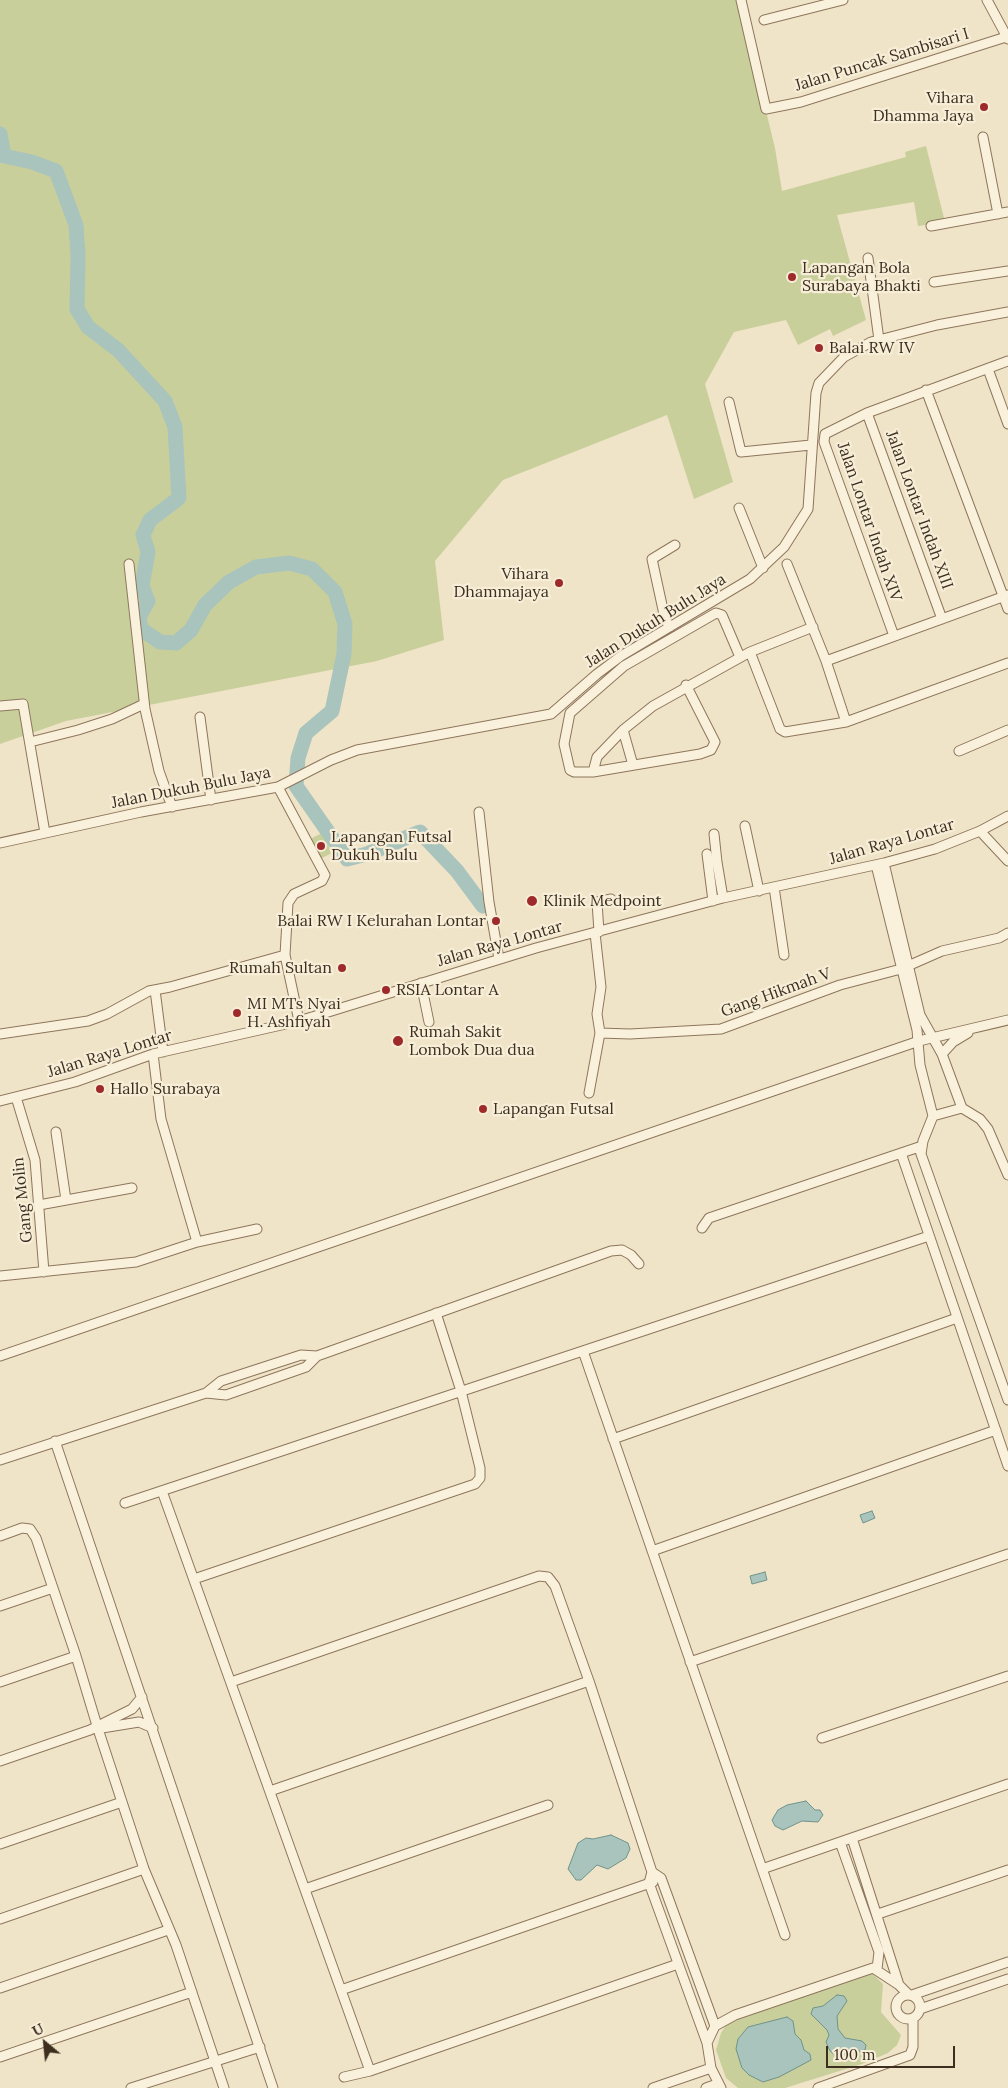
<!DOCTYPE html>
<html>
<head>
<meta charset="utf-8">
<style>
	body { margin:0 }
	#map { position:relative; width:1008px; height:2088px; overflow:hidden; background:#f0e4c8; font-family:Lora,serif }
	canvas { display:block }
	.north { position:absolute; left:20px; top:2018px; width:50px; height:50px; -webkit-text-stroke:4px #f7eed8; paint-order:stroke; rotate:332deg; font-size:14px; font-weight:700; line-height:20px; text-align:center; color:#3d2e20 }
	.north::after { content:''; display:block; margin:auto; width:18px; height:22px; background:#3d2e20; clip-path:polygon(50% 0,100% 100%,50% 72%,0 100%) }
	.scale { position:absolute; left:826px; top:2046px; width:129px; height:22px; box-sizing:border-box; border:2px solid #3d2e20; border-top:0; padding-left:6px; font-size:15px; line-height:18px; white-space:nowrap; color:#3d2e20; -webkit-text-stroke:4px #f7eed8; paint-order:stroke }
</style>
</head>
<body>
<div id="map">
<canvas width="1008" height="2088"></canvas>
<div class="north">U</div>
<div class="scale">100 m</div>
</div>
<script>
const c = document.querySelector('canvas').getContext('2d');
c.lineJoin = 'round';
function fill(path, color) { c.fillStyle = color; c.fill(path, 'evenodd'); }
const poly = rows => new Path2D(rows.map(r => 'M' + r).join(''));
function strokePath(path, color, width, dash) { c.strokeStyle = color; c.lineWidth = width; c.lineCap = dash ? 'butt' : 'round'; c.setLineDash(dash || []); c.stroke(path); }
function drawText(font, color, halo, rows, align = 'center') {
  c.font = font + ' Lora,serif'; c.lineWidth = 4.5; c.setLineDash([]); c.textBaseline = 'middle'; c.strokeStyle = halo; c.fillStyle = color; for (const [text, x, y, turn = 0] of rows) {
    c.save(); c.translate(x, y); c.rotate((+turn || 0) * Math.PI / 180); c.textAlign = isNaN(turn) ? turn : align; if (halo) c.strokeText(text, 0, 0); c.fillText(text, 0, 0); c.restore();
  }
}
fill(poly([
	[0,0,737,0,747,33,775,148,782,191,906,157,905,152,926,146,945,222,918,226,914,202,837,215,866,320,833,336,830,329,798,345,786,320,734,332,705,384,733,482,694,499,667,415,503,480,435,561,444,640,377,661,66,721,0,744],
	[322,833,332,853,320,859,310,839],
	[871,1972,883,1984,881,2012,901,2035,897,2045,888,2053,862,2064,785,2088,738,2088,726,2078,716,2050,721,2033,730,2019]
]), '#c9cf9b');
const water = poly([
	[872,1511,875,1518,863,1523,860,1515,872,1511],
	[765,1572,767,1580,752,1584,750,1576,765,1572],
	[806,1801,815,1810,820,1810,823,1815,818,1822,802,1821,783,1830,775,1826,772,1820,778,1810,787,1805,806,1801],
	[611,1835,628,1843,630,1849,626,1858,608,1869,597,1865,581,1880,576,1880,568,1869,578,1843,586,1838,593,1839,611,1835],
	[837,1995,844,1996,847,2001,837,2016,838,2029,845,2038,862,2041,866,2045,865,2050,836,2056,830,2051,826,2042,829,2035,827,2030,811,2014,813,2008,823,2006,837,1995],
	[787,2017,793,2021,795,2034,801,2040,804,2050,810,2054,811,2060,779,2077,763,2082,749,2075,742,2068,736,2049,738,2039,748,2027,787,2017]
]);
fill(water, '#a9c4bc');
strokePath(water, '#6f938a', 1);
strokePath(poly([
	[0,134,4,156,32,162,56,171,76,225,78,256,77,309,88,327,118,350,165,401,175,427,179,498,150,520,143,535,148,552,142,586,148,601,139,617,141,629,160,642,176,643,191,630,205,605,229,582,256,567,289,563,312,569,335,592,345,624,344,654,332,711,306,733,298,758,296,786,347,859,367,854,420,832,457,871,483,906]
]), '#a9c4bc', 15);
const minor = poly([
	[741,0,766,109,801,102,1006,37],
	[987,0,1008,39],
	[764,20,843,0],
	[983,137,998,214],
	[931,226,1008,212],
	[868,258,879,340],
	[934,282,1008,271],
	[988,369,1008,424],
	[926,390,1008,609],
	[729,402,741,452,811,445],
	[867,413,942,619],
	[739,508,763,568],
	[129,564,145,709,159,771,172,807],
	[787,564,826,661,846,722],
	[670,627,665,619,652,559,675,545],
	[894,636,824,442,825,434,867,413,1008,361],
	[750,652,780,729,785,732,846,722,1008,663],
	[826,661,1008,595],
	[686,685,715,742,711,750,700,754,593,772,574,772,570,770,564,744,570,713,624,666,716,613,722,615,740,657],
	[0,706,23,704,45,833],
	[200,717,211,800],
	[623,730,633,765],
	[30,742,78,730,112,719,144,704],
	[959,751,1008,730],
	[593,772,597,757,623,730,653,706,750,652,813,627],
	[278,787,325,875,322,881,294,894,288,903,285,955,299,1021],
	[479,812,489,902,499,959],
	[745,826,759,891],
	[980,831,1008,861],
	[714,834,717,862,723,898],
	[0,843,141,812,278,787,331,760,357,750,551,714,597,674,621,656,750,579,784,547,808,509,816,393,819,383,844,357,871,342,937,325,1008,312],
	[707,854,713,901],
	[884,863,920,1015,942,1054,962,1108,980,1119,988,1129,1008,1175],
	[876,865,917,1030,920,1065,933,1116,923,1141,921,1154,1008,1400],
	[774,887,784,955],
	[599,932,597,902,611,899],
	[421,983,429,1022],
	[155,990,163,1052],
	[600,1033,630,1034,721,1029,840,985,901,969,942,951,999,938,1008,933],
	[0,1034,88,1021,107,1014,149,991,170,987,285,955],
	[153,1054,161,1119,197,1242],
	[942,1054,953,1042,968,1033],
	[589,1093,600,1033,597,1014,601,987,595,933],
	[16,1097,35,1160,44,1272],
	[0,1101,75,1082,153,1054,299,1021,536,948,723,898,884,863,935,849,980,831,1008,816],
	[933,1116,962,1108],
	[56,1132,66,1200],
	[901,1153,1008,1466],
	[39,1205,132,1188],
	[702,1228,709,1218,919,1147,921,1154],
	[0,1276,136,1262,197,1242,257,1229],
	[583,1351,785,1935],
	[0,1356,919,1041,1008,1020],
	[206,1393,226,1395,306,1367,317,1356,611,1251,622,1250,631,1255,639,1264],
	[613,1439,957,1318],
	[55,1441,273,2088],
	[0,1460,206,1393,221,1381,301,1355,317,1356],
	[162,1491,370,2071],
	[125,1503,929,1236],
	[0,1536,22,1528,30,1529,36,1538,76,1656,98,1729,144,1869,176,1945,224,2088],
	[652,1551,996,1430],
	[194,1579,475,1484,480,1478,480,1468,461,1391,436,1313],
	[0,1606,53,1588],
	[690,1662,1008,1554],
	[0,1682,76,1656],
	[231,1682,539,1576,548,1577,555,1586,589,1681,652,1872],
	[102,1728,139,1722,153,1728],
	[822,1738,1008,1676],
	[0,1761,90,1730,132,1709,142,1697],
	[270,1791,589,1681],
	[852,1838,899,1985],
	[840,1842,879,1952,877,1969],
	[0,1844,122,1802],
	[762,1869,1008,1784],
	[305,1889,548,1805],
	[878,1914,1008,1870],
	[0,1919,144,1869],
	[0,1988,168,1930],
	[341,1990,653,1882],
	'896 2007a12 12 0 1 1 24 0a12 12 0 1 1-24 0Z',
	[912,1995,1008,1962],
	[920,2009,1008,1979],
	[707,2043,649,1883,652,1872,661,1878,715,2026],
	[0,2057,192,1992],
	[344,2077,370,2071,678,1964],
	[131,2088,260,2047],
	[653,2088,711,2068],
	[706,2088,717,2084],
	[721,2088,711,2068,707,2043,715,2026,735,2015,873,1968,899,1985,908,1994],
	[818,2088,910,2055,913,2047,913,2018]
]);
strokePath(minor, '#8d765c', 11);
strokePath(minor, '#faf1dc', 9);
for (const [x, y, r, color] of [
	[984,107,5,"#9e2a2b"],
	[792,277,5,"#9e2a2b"],
	[819,348,5,"#9e2a2b"],
	[559,583,5,"#9e2a2b"],
	[321,846,5,"#9e2a2b"],
	[532,901,6,"#9e2a2b"],
	[496,921,5,"#9e2a2b"],
	[342,968,5,"#9e2a2b"],
	[386,990,5,"#9e2a2b"],
	[237,1013,5,"#9e2a2b"],
	[398,1041,6,"#9e2a2b"],
	[100,1089,5,"#9e2a2b"],
	[483,1109,5,"#9e2a2b"]
]) { const dot = new Path2D(); dot.arc(x, y, r, 0, 2 * Math.PI); c.fillStyle = color; c.fill(dot); strokePath(dot, '#f7eed8', 2); }
drawText('16px', '#3d2e20', '#f7eed8', [
	["Jalan Puncak Sambisari I",882,60,-17],
	["Jalan Lontar Indah XIII",919,510,70],
	["Jalan Lontar Indah XIV",869,522,71],
	["Jalan Dukuh Bulu Jaya",656,621,-32],
	["Jalan Dukuh Bulu Jaya",191,788,-11],
	["Jalan Raya Lontar",892,842,-16],
	["Jalan Raya Lontar",500,944,-16],
	["Gang Hikmah V",776,993,-20],
	["Jalan Raya Lontar",110,1054,-17],
	["Gang Molin",23,1200,-96]
]);
drawText('16px', '#3d2e20', '#f7eed8', [
	["Vihara",974,98,"right"],
	["Dhamma Jaya",974,116,"right"],
	["Lapangan Bola",802,268],
	["Surabaya Bhakti",802,286],
	["Balai RW IV",829,348],
	["Vihara",549,574,"right"],
	["Dhammajaya",549,592,"right"],
	["Lapangan Futsal",331,837],
	["Dukuh Bulu",331,855],
	["Klinik Medpoint",543,901],
	["Balai RW I Kelurahan Lontar",486,921,"right"],
	["Rumah Sultan",332,968,"right"],
	["RSIA Lontar A",396,990],
	["MI MTs Nyai",247,1004],
	["H. Ashfiyah",247,1022],
	["Rumah Sakit",409,1032],
	["Lombok Dua dua",409,1050],
	["Hallo Surabaya",110,1089],
	["Lapangan Futsal",493,1109]
], 'left');
</script>
</body>
</html>
